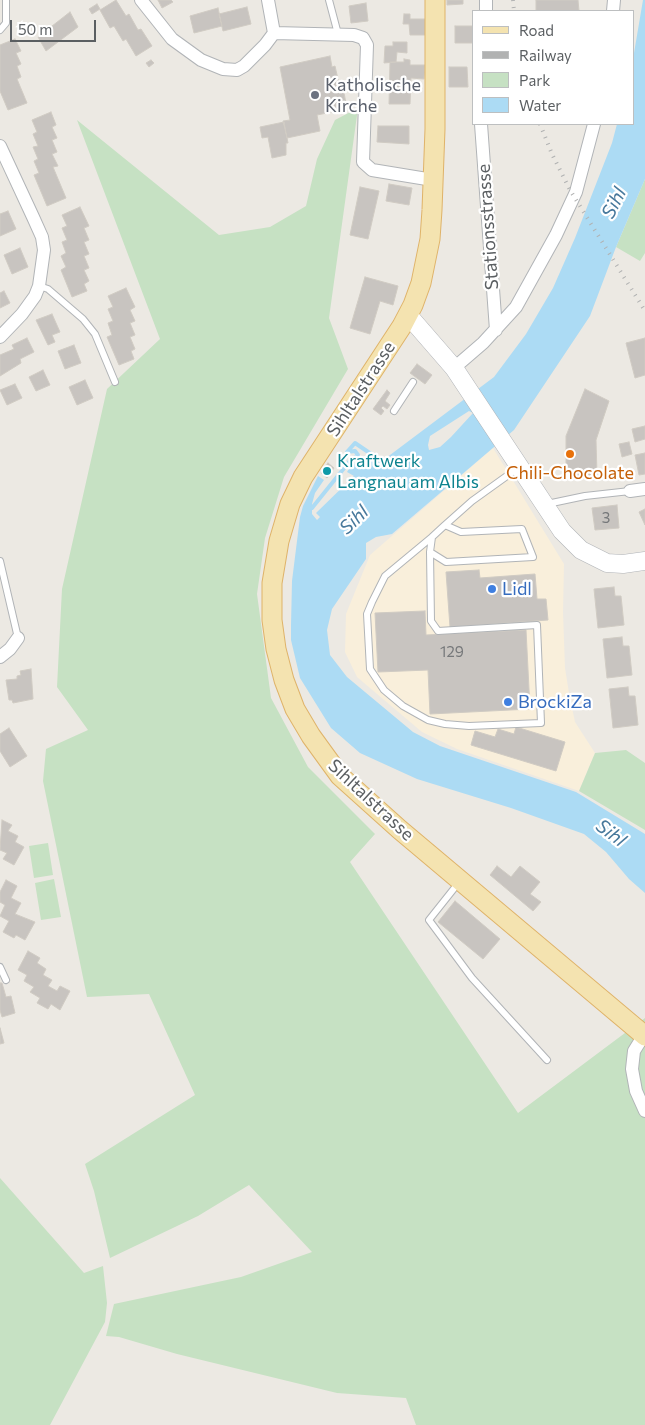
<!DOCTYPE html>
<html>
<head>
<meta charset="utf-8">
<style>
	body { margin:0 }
	#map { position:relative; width:645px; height:1425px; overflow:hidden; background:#ece9e3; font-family:Commissioner,sans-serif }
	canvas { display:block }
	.legend { position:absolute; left:472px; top:10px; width:162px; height:115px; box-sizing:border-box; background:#fff; border:1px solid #bdbfc0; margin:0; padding:6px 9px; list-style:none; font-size:15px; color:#5b5f62 }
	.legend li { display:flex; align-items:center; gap:10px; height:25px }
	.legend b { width:25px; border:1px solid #bdbfc0 }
	.scale { position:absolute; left:10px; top:20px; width:86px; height:22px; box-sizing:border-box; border:2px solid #5b5f62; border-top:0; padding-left:6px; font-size:15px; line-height:18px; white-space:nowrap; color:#5b5f62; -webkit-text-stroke:4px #fff; paint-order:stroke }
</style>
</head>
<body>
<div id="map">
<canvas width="645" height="1425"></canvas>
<ul class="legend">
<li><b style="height:6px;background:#f4e3b0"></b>Road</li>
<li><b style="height:6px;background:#b1b2b2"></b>Railway</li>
<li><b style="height:14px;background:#c6e1c3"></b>Park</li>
<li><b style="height:14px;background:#acdbf4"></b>Water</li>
</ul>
<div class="scale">50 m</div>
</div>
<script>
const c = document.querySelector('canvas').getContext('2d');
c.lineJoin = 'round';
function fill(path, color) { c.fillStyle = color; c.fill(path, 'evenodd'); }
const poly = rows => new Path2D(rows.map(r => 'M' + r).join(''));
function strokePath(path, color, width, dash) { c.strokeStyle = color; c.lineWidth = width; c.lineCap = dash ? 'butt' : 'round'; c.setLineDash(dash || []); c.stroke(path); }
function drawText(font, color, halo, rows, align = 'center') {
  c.font = font + ' Commissioner,sans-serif'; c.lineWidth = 4.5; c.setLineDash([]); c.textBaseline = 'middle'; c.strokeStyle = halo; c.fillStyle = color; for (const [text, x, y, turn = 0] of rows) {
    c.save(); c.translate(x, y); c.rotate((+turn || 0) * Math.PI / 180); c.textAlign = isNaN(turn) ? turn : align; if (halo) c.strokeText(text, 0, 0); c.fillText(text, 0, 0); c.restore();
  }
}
fill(poly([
	[493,448,564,564,563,612,565,668,569,693,575,722,595,753,579,791,457,749,422,732,357,677,345,652,346,614,370,555]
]), '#f9efdb');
fill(poly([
	[358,108,329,318,348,369,284,477,265,538,257,594,271,698,308,767,375,834,350,862,518,1113,645,1018,645,1425,416,1425,406,1398,337,1393,177,1354,119,1337,106,1336,114,1304,241,1277,312,1252,249,1185,198,1216,110,1258,94,1191,85,1164,195,1095,149,994,87,997,43,781,46,749,88,730,57,687,62,589,107,389,160,339,77,120,219,235,270,227,306,206,317,159,335,120],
	[645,179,645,253,640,261,616,247],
	[626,750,645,763,645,830,579,791,595,753],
	[48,843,53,875,34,878,29,846],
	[54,879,61,917,41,920,35,883],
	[0,1178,84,1273,103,1266,107,1303,105,1322,50,1425,0,1425]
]), '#c6e1c3');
fill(poly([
	[643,0,645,0,645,179,616,247,590,316,514,430,392,534,376,537,366,543,366,559,332,609,327,630,330,655,347,677,413,732,440,746,576,792,645,834,645,893,629,879,606,852,584,834,511,808,417,779,360,753,331,728,300,678,291,640,291,625,292,581,300,517,303,506,318,476,324,480,315,493,312,504,312,514,317,520,320,517,316,513,354,476,347,472,352,464,373,461,377,457,386,458,494,377,526,334,553,288,575,238,612,143,617,124,634,124,634,53],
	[469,411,473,413,451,437,440,447,429,450,428,445,430,436]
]), '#acdbf4');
strokePath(poly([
	[312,508,349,462,358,455,355,451,347,452,355,443,380,460]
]), '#acdbf4', 4);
const building = poly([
	[116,0,126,16,129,14,138,30,141,29,152,46,136,56,126,39,123,41,114,26,110,28,100,10,116,0],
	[158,0,171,0,173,2,162,8,158,0],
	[447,0,463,0,463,4,447,5,447,0],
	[536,0,578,0,579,11,536,11,536,0],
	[366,3,368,21,351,23,349,6,366,3],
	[97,4,100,9,92,14,89,9,97,4],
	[247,7,251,24,223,31,219,14,247,7],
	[218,8,222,26,194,33,190,16,218,8],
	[70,12,78,27,46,51,38,37,70,12],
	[404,14,410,14,410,19,426,19,426,35,410,35,409,24,403,24,404,14],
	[455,26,473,26,474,43,455,43,455,26],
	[15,39,21,51,16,53,21,64,17,66,21,77,17,79,27,103,8,110,0,91,0,45,15,39],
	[393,42,407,42,407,53,397,52,396,62,384,63,385,46,393,46,393,42],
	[330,56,332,67,335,66,340,88,343,87,347,109,317,115,320,131,287,138,283,121,290,120,280,67,330,56],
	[404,59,410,60,410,65,425,65,424,79,411,78,410,104,389,104,390,62,404,62,404,59],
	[151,60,154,63,149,67,146,63,151,60],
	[449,67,467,67,468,87,449,87,449,67],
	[51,112,56,125,52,127,57,138,52,140,57,152,52,154,58,166,53,167,66,198,47,206,34,175,39,173,34,161,38,159,33,147,38,146,33,134,37,132,32,120,51,112],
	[284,122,288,143,286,143,286,155,272,158,268,137,262,138,260,127,284,122],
	[378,126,409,126,409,144,377,142,378,126],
	[389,184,412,188,409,205,386,201,389,184],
	[360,187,379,191,368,239,350,235,360,187],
	[80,207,89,226,84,228,89,240,84,242,89,254,84,256,89,268,84,270,89,281,84,284,87,291,72,297,61,270,66,267,61,256,66,253,62,242,67,240,62,228,67,226,62,215,80,207],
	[8,211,16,229,0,236,0,214,8,211],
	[20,248,28,267,12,274,4,255,20,248],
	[365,277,398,286,393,305,380,301,370,334,350,328,365,277],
	[126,288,135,307,130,310,135,321,130,323,135,335,130,337,135,349,131,351,134,359,119,365,107,337,112,335,108,323,113,321,108,309,113,307,108,296,126,288],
	[4,291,10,303,0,308,0,293,4,291],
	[52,314,60,332,52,335,55,342,48,345,36,320,52,314],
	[27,338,34,352,20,359,21,363,0,376,0,355,14,349,12,345,27,338],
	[645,338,645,375,635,378,626,343,645,338],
	[74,345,81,363,65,369,58,351,74,345],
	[417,364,432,375,425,384,410,373,417,364],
	[43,370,50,385,36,391,29,377,43,370],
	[85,380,93,398,77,405,69,387,85,380],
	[15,384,22,398,7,405,0,390,15,384],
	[585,389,609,401,596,440,597,475,566,477,566,436,585,389],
	[387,390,390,393,385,401,390,405,387,409,383,406,381,408,384,411,381,415,373,409,387,390],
	[645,426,645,439,635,442,632,429,645,426],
	[629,442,632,454,622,457,619,444,629,442],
	[645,453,645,474,639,475,635,455,645,453],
	[328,463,334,468,327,478,321,473,328,463],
	[617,505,619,528,595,530,592,508,617,505],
	[645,509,645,525,639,512,645,509],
	[479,570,480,578,535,574,537,599,546,599,548,620,450,627,446,572,479,570],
	[614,587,615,596,621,596,624,625,598,628,594,589,614,587],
	[425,611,426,635,526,630,530,709,430,714,428,670,378,672,375,613,425,611],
	[622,637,623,646,629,646,632,675,607,678,603,639,622,637],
	[31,669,33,699,13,703,12,700,9,700,6,680,17,679,17,676,21,675,20,671,31,669],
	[628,687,629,696,635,696,638,725,613,728,609,689,628,687],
	[516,727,565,742,556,771,471,745,475,731,495,737,498,729,514,734,516,727],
	[9,728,27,756,10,767,0,751,0,734,9,728],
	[2,820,12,825,8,831,18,836,15,842,24,847,14,865,3,859,7,853,0,850,2,820],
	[497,866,511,877,520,866,540,882,530,894,541,902,533,911,490,875,497,866],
	[6,880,17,886,11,898,21,903,15,914,35,922,25,940,16,935,14,938,3,932,9,921,0,916,5,905,0,902,0,892,6,880],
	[455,901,500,939,483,959,438,922,455,901],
	[28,951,40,958,37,963,46,969,43,975,52,980,48,986,57,991,60,986,70,991,60,1010,51,1004,48,1009,37,1003,40,998,30,992,34,987,24,981,27,975,18,970,28,951],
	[0,983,2,983,6,997,11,996,15,1013,2,1017,0,1010,0,983],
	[0,1028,4,1043,0,1044,0,1028]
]);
fill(building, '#c8c4c0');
strokePath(building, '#d0cbc3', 1);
const service = poly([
	[329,0,338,34],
	[0,30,6,23,6,0],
	[39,286,48,289,83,319,95,334,115,382],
	[394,411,413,382],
	[547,504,585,496,630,491],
	[445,525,432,537,430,552,446,562,533,557,522,529,461,532,445,525,472,501,518,468],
	[430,552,431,621,438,631,537,625,541,723,469,726,445,724,428,720,403,706,384,690,370,669,367,614,372,602,385,576,432,537],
	[0,561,18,638],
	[460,881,429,920,472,978,547,1060],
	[0,967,6,980]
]);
const minor = poly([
	[141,0,172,39,201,60,223,69,237,70,244,66,265,45,274,33],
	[268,0,274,33],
	[486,11,486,0],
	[613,11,614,0],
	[274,33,354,35,363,38,367,45,363,162,372,170,433,180],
	[481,124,496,330],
	[0,146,33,217,42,237,44,250,39,286,35,296,22,314,0,337],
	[454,368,483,343,516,307,556,235,576,192,594,124],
	[630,491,645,489],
	[0,657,10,649,18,638],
	[644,1035,634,1051,632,1069,636,1091,645,1111]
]);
const secondary = poly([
	[408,315,454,368,562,531,581,550,607,563,623,564,645,561]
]);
const primary = poly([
	[435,0,435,129,432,210,430,239,421,283,413,305,402,326,303,477,290,504,279,541,272,583,272,620,276,649,284,680,295,709,311,736,340,776,399,829,645,1036]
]);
strokePath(service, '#b1b4b7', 8);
strokePath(minor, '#b1b4b7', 14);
strokePath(secondary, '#b0b3b7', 19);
strokePath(primary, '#dfb369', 21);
strokePath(service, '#fff', 6);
strokePath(minor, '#fff', 12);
strokePath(secondary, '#fff', 18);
strokePath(primary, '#f4e3b0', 19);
strokePath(poly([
	[513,0,514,11],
	[540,124,552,154,570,190,645,311]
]), '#b1b2b2', 4, [1, 6]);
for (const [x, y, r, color] of [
	[315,95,5,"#6b7280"],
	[570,454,5,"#e8710a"],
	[327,471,5,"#0f9aa8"],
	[492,589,5,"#3f7fe0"],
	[508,702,5,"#3f7fe0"]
]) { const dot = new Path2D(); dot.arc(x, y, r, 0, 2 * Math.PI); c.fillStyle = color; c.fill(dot); strokePath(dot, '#fff', 2); }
drawText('15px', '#76787a', null, [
	["3",606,518],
	["129",452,652]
]);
drawText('18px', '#5b616d', '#fff', [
	["Katholische",325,85],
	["Kirche",325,106]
], 'left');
drawText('18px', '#5b5f62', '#fff', [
	["Stationsstrasse",488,227,-94],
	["Sihltalstrasse",361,389,-57],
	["Sihltalstrasse",371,800,43]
]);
drawText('18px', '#0d838f', '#fff', [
	["Kraftwerk",337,461],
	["Langnau am Albis",337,482]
], 'left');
drawText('18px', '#c56008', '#fff', [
	["Chili-Chocolate",570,473]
]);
drawText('18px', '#366cbe', '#fff', [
	["Lidl",502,589],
	["BrockiZa",518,702]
], 'left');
drawText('italic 19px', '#48799c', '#fff', [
	["Sihl",614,203,-63],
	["Sihl",354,520,-44],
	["Sihl",611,833,37]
]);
</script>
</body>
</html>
